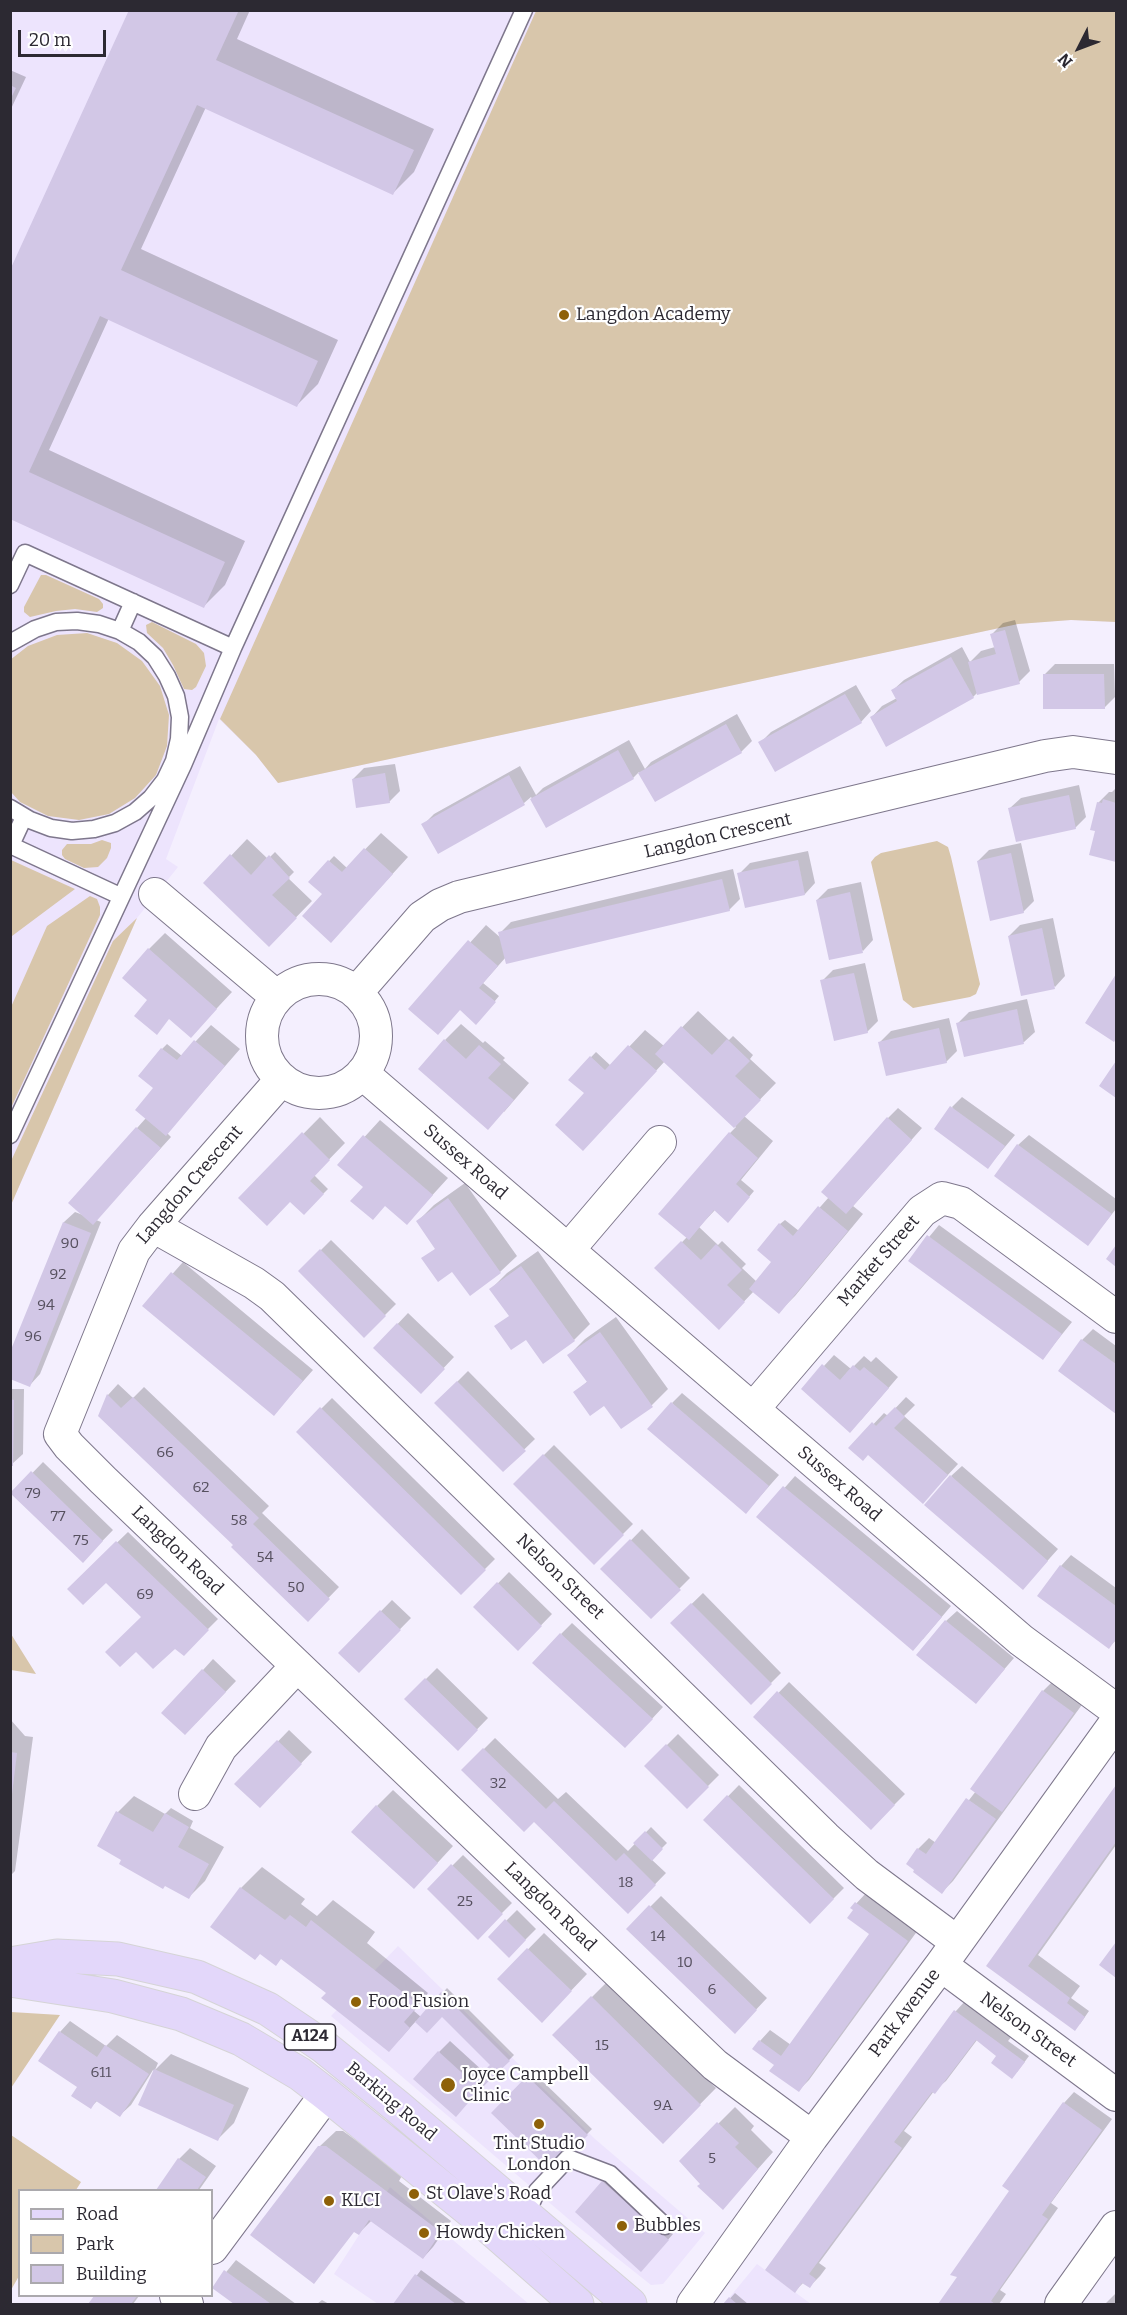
<!DOCTYPE html>
<html>
<head>
<meta charset="utf-8">
<style>
	body { margin:0 }
	#map { position:relative; width:1127px; height:2315px; overflow:hidden; background:#f4effe; font-family:Bitter,serif }
	canvas { display:block }
	.frame { position:absolute; inset:0; border:12px solid #2c2932; pointer-events:none }
	.legend { position:absolute; left:18px; top:2189px; width:195px; height:108px; box-sizing:border-box; background:#fff; border:2px solid #aba9ad; margin:0; padding:8px 10px; list-style:none; font-size:18px; color:#2c2932 }
	.legend li { display:flex; align-items:center; gap:12px; height:30px }
	.legend b { width:30px; border:2px solid #aba9ad }
	.north { position:absolute; left:1049px; top:18px; width:60px; height:60px; -webkit-text-stroke:4px #fff; paint-order:stroke; rotate:228deg; font-size:16px; font-weight:700; line-height:24px; text-align:center; color:#2c2932 }
	.north::after { content:''; display:block; margin:auto; width:21px; height:27px; background:#2c2932; clip-path:polygon(50% 0,100% 100%,50% 72%,0 100%) }
	.scale { position:absolute; left:18px; top:30px; width:88px; height:27px; box-sizing:border-box; border:3px solid #2c2932; border-top:0; padding-left:8px; font-size:18px; line-height:21px; white-space:nowrap; color:#2c2932; -webkit-text-stroke:4px #fff; paint-order:stroke }
</style>
</head>
<body>
<div id="map">
<canvas width="1127" height="2315"></canvas>
<div class="frame"></div>
<ul class="legend">
<li><b style="height:8px;background:#e3d7fa"></b>Road</li>
<li><b style="height:16px;background:#d8c6ab"></b>Park</li>
<li><b style="height:16px;background:#d2c7e6"></b>Building</li>
</ul>
<div class="north">N</div>
<div class="scale">20 m</div>
</div>
<script>
const c = document.querySelector('canvas').getContext('2d');
c.lineJoin = 'round';
function fill(path, color) { c.fillStyle = color; c.fill(path, 'evenodd'); }
const poly = rows => new Path2D(rows.map(r => 'M' + r).join(''));
function strokePath(path, color, width, dash) { c.strokeStyle = color; c.lineWidth = width; c.lineCap = dash ? 'butt' : 'round'; c.setLineDash(dash || []); c.stroke(path); }
function drawText(font, color, halo, rows, align = 'center') {
  c.font = font + ' Bitter,serif'; c.lineWidth = 4.5; c.setLineDash([]); c.textBaseline = 'middle'; c.strokeStyle = halo; c.fillStyle = color; for (const [text, x, y, turn = 0] of rows) {
    c.save(); c.translate(x, y); c.rotate((+turn || 0) * Math.PI / 180); c.textAlign = isNaN(turn) ? turn : align; if (halo) c.strokeText(text, 0, 0); c.fillText(text, 0, 0); c.restore();
  }
}
fill(poly([
	[11,11,1116,11,1116,622,1071,620,1018,624,278,783,256,755,219,719,166,859,178,867,137,918,11,1205],
	[398,1946,595,2139,705,2233,663,2284,651,2285,572,2222,331,2016],
	[390,2187,529,2304,378,2304,334,2274],
	[757,2264,811,2304,724,2304]
]), '#ede4fd');
fill(poly([
	[536,11,1116,11,1116,622,1071,620,1018,624,278,783,256,755,220,719],
	[41,575,46,575,99,599,103,604,103,608,97,612,75,609,56,611,30,617,24,612,24,607],
	[152,622,196,644,204,653,206,666,196,687,192,690,184,689,173,665,163,648,147,633,146,625],
	[87,633,117,643,142,661,160,686,169,715,167,746,156,775,135,798,109,814,79,820,48,816,20,802,11,792,10,660,28,646,57,635],
	[102,840,111,843,111,848,107,858,98,867,84,868,65,859,62,855,62,850,67,844,91,844],
	[937,841,948,847,951,857,980,984,976,994,970,997,913,1008,903,1000,871,862,875,857,881,853],
	[11,860,75,889,12,936,10,935],
	[90,896,97,899,100,907,100,915,11,1108,11,1007,47,926],
	[137,918,21,1182,11,1205,11,1161,113,941],
	[11,1634,36,1674,11,1670],
	[11,2012,60,2015,11,2088,10,2012],
	[11,2135,81,2182,76,2190,20,2190,19,2276,11,2290]
]), '#d8c6ab');
fill(poly([
	[131,10,250,10,237,39,434,129,414,172,393,193,206,107,141,249,338,340,318,384,297,405,109,318,49,450,245,541,225,585,204,606,10,517],
	[10,70,26,77,10,111],
	[1015,620,1030,671,1019,682,978,692,973,697,872,717,882,706,897,698,893,690,904,680,962,647,970,662,981,651,995,647,992,634,1003,623],
	[1055,664,1114,664,1115,697,1104,708,1044,675],
	[856,685,871,711,861,722,760,743,771,732],
	[737,714,752,741,741,752,655,800,639,772,633,778,547,826,531,797,524,803,438,852,423,825,434,814,520,766,536,795,543,788,629,740,645,769,651,762],
	[395,764,400,791,389,802,353,779,364,768],
	[1079,785,1086,817,1075,828,1010,808,1021,798],
	[1115,789,1116,790,1116,860,1091,854,1097,829,1098,803,1109,792,1112,792],
	[381,833,408,857,347,924,324,894,310,881,334,856,347,868],
	[247,839,268,859,275,852,294,872,288,878,312,901,269,945,205,883],
	[1021,843,1034,901,1023,912,978,861,989,850],
	[808,851,815,883,805,894,739,874,750,863],
	[733,869,740,899,729,910,506,957,483,983,499,996,481,1018,461,1009,410,1009,486,925,502,939,500,933,511,922],
	[861,882,873,940,863,951,817,900,828,889],
	[1053,918,1065,976,1055,987,1009,936,1020,925],
	[165,933,232,992,191,1036,149,1000,149,949],
	[865,963,878,1021,867,1032,822,981,833,970],
	[1116,977,1116,1038,1114,1040,1087,1023],
	[1027,999,1035,1032,1024,1042,965,1055,958,1023,969,1012],
	[698,1011,729,1040,733,1036,753,1055,750,1059,776,1083,744,1116,773,1141,741,1180,754,1191,733,1216,715,1210,699,1227,718,1245,722,1241,746,1264,742,1268,757,1282,773,1262,780,1224,785,1220,799,1231,829,1197,888,1118,898,1108,922,1128,853,1206,863,1214,795,1296,779,1312,754,1291,719,1328,657,1268,687,1237,730,1133,736,1127,665,1061,599,1133,591,1088,570,1079,596,1052,611,1066,645,1030,664,1046],
	[949,1018,957,1051,946,1062,880,1042,891,1031],
	[461,1024,483,1043,485,1041,505,1058,503,1060,529,1083,504,1112,445,1040],
	[211,1025,240,1049,167,1133,171,1137,96,1220,101,1222,40,1374,30,1385,64,1222,75,1212,83,1215,70,1203,146,1118,155,1088,162,1049,167,1044,182,1056],
	[962,1097,1015,1135,988,1167,952,1107],
	[320,1117,345,1143,314,1175,328,1189,304,1213,290,1200,240,1198],
	[380,1120,448,1178,407,1223,339,1165],
	[1029,1135,1116,1199,1116,1209,1088,1244,1018,1145],
	[465,1183,517,1256,500,1272,452,1270,423,1258,437,1248,418,1221,434,1205],
	[939,1225,1072,1322,1043,1358,910,1260],
	[331,1240,396,1304,364,1336,300,1271],
	[538,1251,590,1324,574,1340,510,1315,491,1289,507,1273],
	[183,1262,313,1370,274,1414,144,1306],
	[408,1313,454,1357,421,1392,375,1348],
	[616,1317,668,1389,652,1405,622,1427,604,1403,575,1392,588,1381,569,1355,585,1339],
	[1093,1329,1116,1346,1116,1412,1060,1371,1082,1340],
	[834,1355,851,1369,864,1356,871,1362,876,1357,898,1377,861,1420,803,1389],
	[468,1371,535,1439,503,1470,436,1403],
	[118,1384,133,1398,144,1387,269,1506,262,1513,339,1587,308,1619,235,1545,100,1415,108,1395],
	[10,1389,24,1389,23,1454,12,1464,10,1464],
	[682,1393,779,1475,756,1501,672,1403],
	[906,1397,915,1405,904,1416,958,1464,933,1491,868,1453,851,1448,884,1413,888,1416],
	[332,1398,495,1559,461,1593,298,1432],
	[554,1445,633,1524,594,1563,515,1484],
	[43,1462,113,1530,83,1561,13,1493],
	[962,1466,1058,1549,1033,1577,951,1476],
	[795,1476,951,1606,923,1639,759,1517],
	[642,1529,690,1578,651,1617,603,1569],
	[128,1532,218,1619,183,1654,106,1581,69,1589],
	[1071,1555,1116,1588,1116,1640,1109,1647,1061,1566],
	[509,1572,552,1614,518,1649,475,1607],
	[703,1593,781,1673,751,1703,672,1623],
	[392,1600,411,1618,359,1671,340,1653],
	[957,1611,1014,1658,976,1702,946,1621],
	[572,1623,663,1707,636,1736,561,1634],
	[213,1659,236,1681,196,1723,203,1670],
	[437,1668,488,1718,458,1749,406,1699],
	[1054,1680,1084,1702,953,1881,942,1892,916,1870,918,1849,929,1838,936,1843,976,1791,1043,1691],
	[789,1682,905,1794,871,1828,755,1717],
	[10,1719,25,1736,33,1737,15,1871,10,1876],
	[289,1730,312,1752,260,1806,237,1784],
	[678,1734,719,1775,687,1807,646,1766],
	[495,1738,558,1799,566,1792,628,1851,651,1827,667,1843,651,1859,666,1873,628,1912,534,1820,463,1770],
	[739,1785,844,1888,810,1922,705,1820],
	[1116,1787,1116,1845,1038,1955,1080,1986,1071,1998,1089,2011,1080,2024,988,1965],
	[393,1790,453,1846,430,1871,377,1806],
	[134,1796,165,1814,171,1808,193,1821,190,1828,224,1847,205,1881,189,1897,123,1860,118,1812],
	[463,1855,512,1903,478,1937,429,1889],
	[262,1867,305,1899,301,1904,317,1916,333,1900,375,1932,367,1943,428,1993,414,2011,421,2017,447,1988,514,2055,466,2104,439,2052,450,2041,484,2072,492,2065,442,2015,426,2031,416,2021,399,2040,327,1992,282,1958,261,1952,212,1926,241,1888],
	[867,1892,918,1930,809,2080,799,2090,776,2065,760,2041,770,2030,791,2045,871,1934,853,1907],
	[661,1896,767,1998,735,2032,628,1929],
	[517,1910,536,1929,509,1956,490,1937],
	[544,1933,587,1974,542,2021,499,1979],
	[608,1981,716,2088,663,2142,554,2035],
	[966,2000,1013,2035,1008,2041,1029,2056,1017,2072,977,2040,946,2081,934,2091,904,2131,912,2137,819,2263,826,2268,820,2276,810,2286,804,2282,795,2291,767,2270,956,2011],
	[70,2021,106,2046,117,2035,158,2063,155,2070,171,2054,249,2088,234,2123,218,2139,153,2070,131,2105,120,2115,98,2100,91,2107,79,2087,60,2032],
	[533,2072,592,2129,552,2170,493,2113],
	[1074,2092,1112,2119,1051,2203,1058,2208,1000,2290,1006,2294,999,2304,939,2304,960,2276,1064,2103],
	[735,2107,754,2126,751,2130,773,2152,723,2208,681,2161],
	[336,2131,343,2131,403,2174,399,2181,451,2221,433,2247,423,2258,372,2220,359,2233,355,2230,319,2147],
	[190,2148,216,2166,199,2190,158,2190,179,2159],
	[608,2177,673,2234,646,2265,603,2182],
	[236,2260,296,2304,237,2304,214,2287],
	[421,2270,467,2304,395,2304],
	[735,2293,748,2304,725,2304],
	[1116,2293,1116,2304,1105,2304],
	[96,2296,139,2296,133,2304,89,2304],
	[322,2300,329,2304,317,2304]
]), '#0003');
fill(poly([
	[129,10,239,10,216,60,414,150,393,195,197,105,121,270,318,361,297,407,100,316,29,472,225,562,204,608,10,519,10,270],
	[10,85,16,88,10,100],
	[1005,630,1020,684,977,695,968,662,996,654,990,634],
	[951,657,974,698,886,747,870,717,897,701,891,690],
	[1043,674,1104,674,1105,709,1043,709],
	[845,694,862,723,775,772,758,742],
	[726,724,742,753,655,802,638,773],
	[618,750,634,779,546,828,530,799],
	[385,773,390,803,356,808,352,779],
	[509,775,525,805,438,854,421,824],
	[1069,795,1076,829,1016,842,1008,808],
	[1103,799,1116,803,1116,862,1089,855,1095,831,1090,830,1097,802,1102,803],
	[364,848,393,874,331,943,302,916,322,894,308,882,328,860,342,872],
	[1011,853,1024,913,990,921,977,861],
	[230,854,251,875,269,855,290,878,272,895,297,918,269,947,203,883],
	[798,860,805,895,745,908,737,873],
	[722,879,730,911,506,964,498,932],
	[850,892,863,953,829,960,816,900],
	[1042,928,1055,989,1021,996,1008,936],
	[468,940,498,966,479,988,496,1002,476,1025,460,1010,438,1035,408,1009],
	[148,948,217,1009,191,1038,169,1019,157,1035,134,1016,147,1000,122,978],
	[854,973,868,1033,834,1041,820,980],
	[1116,974,1116,1039,1114,1042,1085,1023],
	[1017,1009,1024,1044,964,1057,956,1023],
	[681,1026,712,1055,727,1039,750,1061,735,1076,761,1100,734,1128,655,1054],
	[939,1028,947,1063,886,1076,878,1042],
	[444,1039,466,1059,479,1045,501,1064,488,1078,514,1100,488,1130,418,1069],
	[194,1040,225,1066,166,1136,135,1110,153,1088,138,1076,161,1048,177,1060],
	[628,1045,657,1071,583,1151,555,1125,584,1093,568,1080,590,1056,605,1070],
	[1116,1061,1116,1098,1099,1086],
	[950,1106,1005,1146,988,1169,934,1129],
	[887,1117,912,1140,846,1214,821,1192],
	[136,1127,161,1148,93,1225,68,1203],
	[302,1132,330,1160,310,1181,324,1194,304,1215,290,1202,267,1226,238,1198],
	[729,1132,758,1158,736,1184,750,1197,728,1223,714,1210,689,1240,658,1214],
	[363,1135,433,1195,407,1225,385,1206,373,1220,350,1201,363,1187,337,1165],
	[1017,1144,1112,1214,1088,1246,994,1176],
	[448,1198,501,1273,470,1296,452,1272,438,1282,421,1258,435,1249,416,1221],
	[818,1206,848,1231,779,1314,749,1289,771,1262,757,1250,779,1223,793,1236],
	[63,1222,91,1233,30,1387,10,1379,10,1352],
	[927,1235,1062,1334,1043,1360,908,1261],
	[681,1241,701,1260,716,1244,742,1270,727,1285,745,1302,719,1330,654,1268],
	[1116,1245,1116,1267,1106,1259],
	[320,1249,386,1316,364,1338,298,1271],
	[521,1266,575,1341,543,1364,526,1340,511,1350,494,1326,509,1316,489,1289],
	[171,1272,303,1381,274,1416,142,1306],
	[397,1323,445,1369,421,1394,373,1348],
	[600,1332,653,1407,621,1429,604,1406,590,1416,573,1392,587,1382,567,1355],
	[1081,1339,1116,1364,1116,1414,1058,1371],
	[822,1364,840,1380,853,1365,860,1371,864,1367,889,1388,850,1433,801,1389],
	[457,1381,526,1451,503,1472,434,1403],
	[107,1394,121,1408,133,1397,259,1518,253,1524,330,1599,308,1622,231,1547,233,1545,98,1416],
	[10,1399,14,1400,13,1466,10,1466],
	[671,1402,769,1486,746,1514,647,1429],
	[320,1407,486,1570,461,1595,296,1432],
	[895,1407,905,1417,894,1428,948,1475,923,1504,868,1455,863,1461,848,1448,872,1422,876,1426],
	[543,1454,624,1535,594,1565,513,1484],
	[31,1471,103,1541,83,1563,10,1493],
	[950,1475,1048,1561,1023,1590,924,1505],
	[783,1486,942,1617,913,1651,756,1517],
	[630,1539,681,1590,651,1619,600,1569],
	[116,1541,209,1630,184,1656,175,1649,153,1669,136,1652,120,1667,105,1652,141,1617,106,1583,83,1605,67,1589],
	[1060,1565,1116,1606,1116,1639,1109,1649,1037,1596],
	[497,1582,542,1626,518,1651,473,1607],
	[691,1603,772,1684,751,1705,670,1623],
	[380,1610,401,1630,359,1673,338,1653],
	[945,1620,1005,1669,976,1704,916,1655],
	[560,1633,653,1719,625,1748,532,1663],
	[202,1669,226,1692,185,1735,161,1713],
	[425,1678,478,1730,458,1751,404,1699],
	[1042,1690,1074,1713,1002,1812,970,1789],
	[777,1691,895,1805,871,1830,753,1717],
	[277,1740,302,1764,260,1808,234,1784],
	[666,1744,709,1787,687,1809,644,1766],
	[483,1748,546,1809,554,1801,616,1861,624,1853,656,1885,628,1914,534,1822,524,1832,461,1770],
	[10,1752,17,1753,12,1794,10,1794],
	[1116,1785,1116,1842,1028,1966,1070,1998,1067,2003,1085,2017,1075,2031,986,1966],
	[727,1795,834,1899,810,1924,703,1820],
	[966,1798,996,1819,942,1894,913,1872,914,1870,906,1864,917,1848,926,1854],
	[376,1805,438,1863,414,1889,351,1832],
	[116,1811,153,1832,165,1813,189,1827,178,1847,209,1864,189,1899,165,1886,163,1889,119,1864,121,1860,97,1846],
	[645,1831,663,1849,652,1861,633,1843],
	[451,1864,503,1914,478,1940,427,1889],
	[240,1887,285,1920,290,1915,306,1927,311,1920,419,2005,404,2022,410,2028,389,2052,321,1998,326,1993,281,1959,276,1966,260,1954,255,1960,210,1927],
	[855,1902,908,1941,799,2092,769,2071,774,2065,752,2049,759,2040,781,2056,869,1934,847,1918,853,1910,850,1908],
	[649,1905,757,2010,735,2034,626,1929],
	[505,1919,526,1940,509,1958,488,1937],
	[1116,1942,1116,1978,1099,1965],
	[527,1948,572,1991,542,2023,497,1979],
	[441,1992,510,2061,480,2089,456,2117,413,2079,438,2051,472,2082,490,2065,442,2017,427,2033,415,2022],
	[591,1996,701,2105,663,2144,552,2035],
	[954,2010,1025,2062,1012,2079,991,2063,996,2056,976,2040,935,2094,932,2092,894,2142,902,2148,809,2274,816,2279,810,2288,802,2283,795,2293,765,2270],
	[59,2031,97,2057,105,2045,149,2074,120,2117,96,2101,91,2109,71,2096,77,2087,38,2061],
	[154,2069,234,2105,218,2141,138,2105],
	[527,2076,588,2135,552,2172,491,2113],
	[1063,2102,1102,2130,1042,2215,1048,2219,991,2301,995,2304,938,2304,957,2277,950,2275,1009,2191,1002,2186],
	[717,2122,739,2143,735,2147,758,2169,723,2210,697,2186,700,2184,679,2161],
	[318,2146,326,2146,441,2232,423,2259,369,2220,359,2235,354,2232,314,2284,250,2235],
	[178,2158,206,2177,197,2190,156,2190],
	[602,2181,669,2240,641,2272,575,2212],
	[224,2270,271,2304,234,2304,212,2288],
	[415,2274,456,2304,393,2304],
	[94,2296,137,2296,131,2304,88,2304],
	[729,2297,737,2304,723,2304]
]), '#d2c7e6');
const lane = poly([
	[10,585,25,553,233,648,183,765,10,1135],
	[120,631,133,602],
	[10,643,35,629,56,622,77,621,99,624,120,631,139,642,155,657,167,676,176,696,180,717,179,739,174,761,165,780,151,798,135,812,115,823,94,829,72,831,51,828,30,820,10,808],
	[233,648,524,10],
	[10,845,120,896],
	[11,845,24,817],
	[525,2217,537,2191,568,2158,610,2174,665,2226]
]);
const street = poly([
	[155,894,277,997],
	'262 1036a57 57 0 1 1 114 0a57 57 0 1 1-114 0Z',
	[356,993,422,917,440,905,459,897,1045,756,1073,752,1116,758],
	[362,1073,1021,1640,1116,1710],
	[282,1079,153,1226,134,1251,60,1434,69,1446,103,1480,715,2065,812,2137],
	[153,1226,254,1283,272,1296,825,1837,867,1875,957,1942],
	[568,1250,660,1142],
	[753,1409,922,1211,942,1198,961,1203,1116,1317],
	[195,1794,221,1747,297,1666],
	[941,1965,1116,2095],
	[212,2248,316,2108],
	[176,2296,187,2304],
	[693,2304,812,2137,941,1965,1116,1722],
	[1061,2304,1116,2227]
]);
const primary = poly([
	[10,1964,57,1956,118,1959,197,1977,268,2009,323,2046,398,2107,630,2304],
	[10,1980,113,1996,181,2014,241,2039,300,2074,326,2094,478,2217,577,2304]
]);
strokePath(lane, '#7e778c', 19);
strokePath(street, '#7e778c', 34);
strokePath(primary, '#d5d4d6', 35);
strokePath(lane, '#fff', 16);
strokePath(street, '#fff', 32);
strokePath(primary, '#e3d7fa', 33);
for (const [x, y, r, color] of [
	[564,315,6,"#8e6108"],
	[356,2002,6,"#8e6108"],
	[448,2085,8,"#8e6108"],
	[539,2124,6,"#8e6108"],
	[414,2194,6,"#8e6108"],
	[329,2201,6,"#8e6108"],
	[622,2226,6,"#8e6108"],
	[424,2233,6,"#8e6108"]
]) { const dot = new Path2D(); dot.arc(x, y, r, 0, 2 * Math.PI); c.fillStyle = color; c.fill(dot); strokePath(dot, '#fff', 2); }
drawText('15px', '#56505f', null, [
	["90",70,1244],
	["92",58,1275],
	["94",46,1306],
	["96",33,1337],
	["66",165,1453],
	["62",201,1488],
	["79",33,1494],
	["77",58,1517],
	["58",239,1521],
	["75",81,1541],
	["54",265,1558],
	["50",296,1588],
	["69",145,1595],
	["32",498,1784],
	["18",626,1883],
	["25",465,1902],
	["14",658,1937],
	["10",685,1963],
	["6",712,1990],
	["15",602,2046],
	["611",101,2073],
	["9A",663,2106],
	["5",712,2159]
]);
for (const [x, y, w] of [
	[310,2037,51]
]) { const box = new Path2D(); box.roundRect(x - w / 2, y - 13, w, 26, 4.5); c.fillStyle = '#fff'; c.fill(box); strokePath(box, '#2c2932', 1.5); }
drawText('bold 16px', '#2c2932', null, [
	["A124",310,2037]
]);
drawText('18px', '#2c2932', '#fff', [
	["Langdon Academy",576,315],
	["Food Fusion",368,2002],
	["Joyce Campbell",462,2075],
	["Clinic",462,2096],
	["Tint Studio",539,2144,"center"],
	["London",539,2165,"center"],
	["St Olave's Road",426,2194],
	["KLCI",341,2201],
	["Bubbles",634,2226],
	["Howdy Chicken",436,2233]
], 'left');
drawText('18px', '#2c2932', '#fff', [
	["Langdon Crescent",718,836,-13],
	["Sussex Road",465,1162,41],
	["Langdon Crescent",190,1185,-49],
	["Market Street",879,1261,-49],
	["Sussex Road",839,1484,41],
	["Langdon Road",177,1551,44],
	["Nelson Street",560,1577,44],
	["Langdon Road",550,1907,44],
	["Park Avenue",905,2013,-53],
	["Nelson Street",1028,2030,36],
	["Barking Road",391,2102,40]
]);
</script>
</body>
</html>
